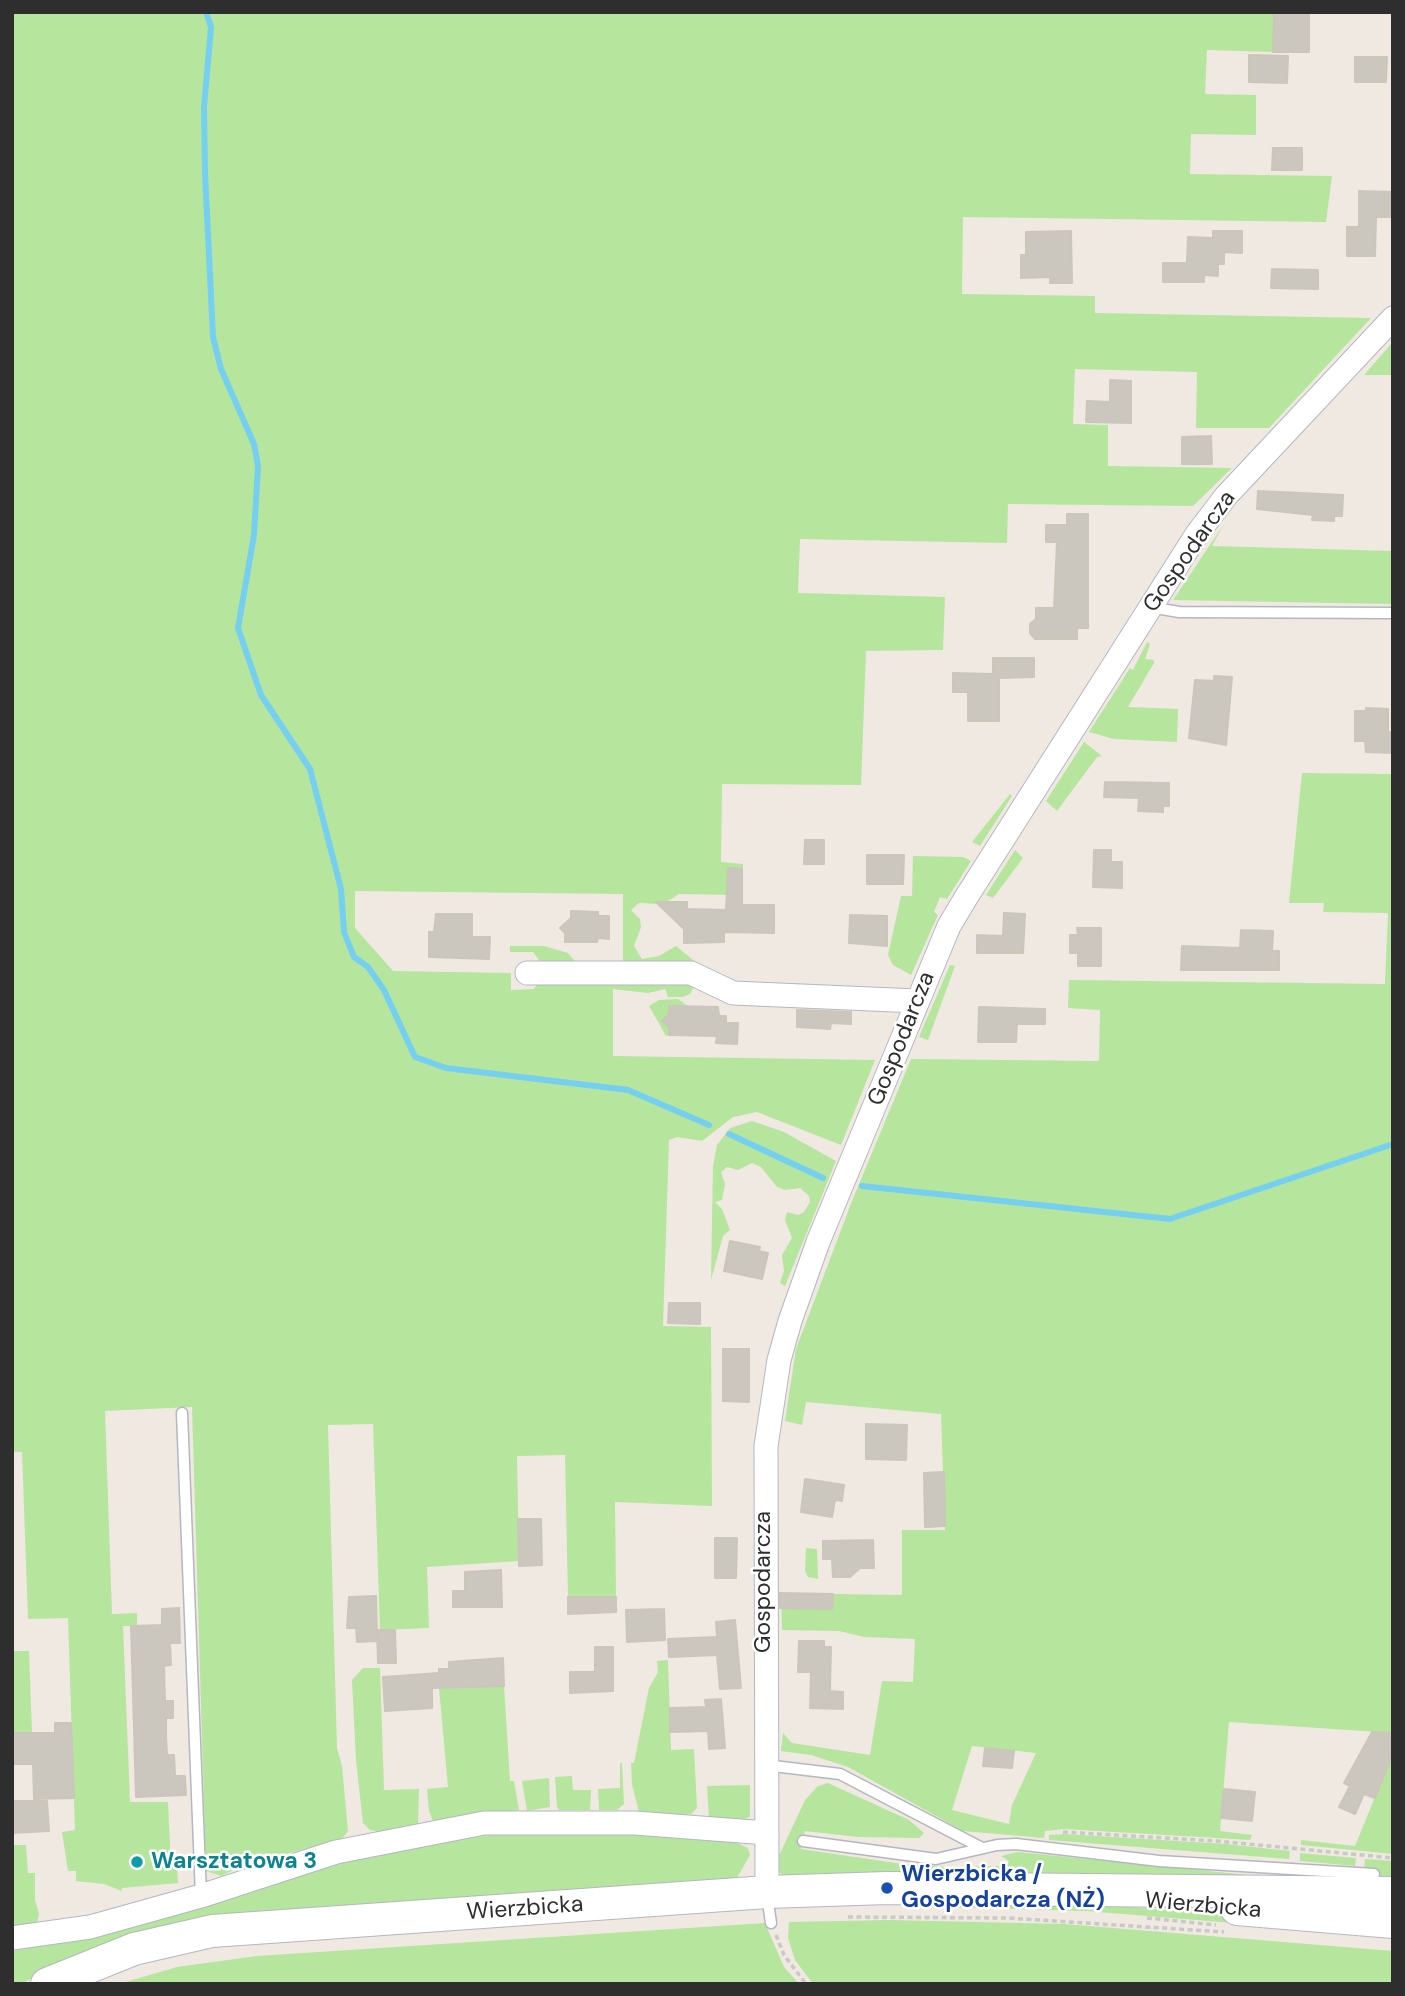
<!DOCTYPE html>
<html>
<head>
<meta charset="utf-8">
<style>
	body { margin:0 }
	#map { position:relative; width:1405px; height:1996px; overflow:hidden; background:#efe9e1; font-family:"DM Sans",sans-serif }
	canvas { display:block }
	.frame { position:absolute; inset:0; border:14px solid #2e2e2e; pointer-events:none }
</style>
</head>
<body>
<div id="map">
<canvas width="1405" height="1996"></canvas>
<div class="frame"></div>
</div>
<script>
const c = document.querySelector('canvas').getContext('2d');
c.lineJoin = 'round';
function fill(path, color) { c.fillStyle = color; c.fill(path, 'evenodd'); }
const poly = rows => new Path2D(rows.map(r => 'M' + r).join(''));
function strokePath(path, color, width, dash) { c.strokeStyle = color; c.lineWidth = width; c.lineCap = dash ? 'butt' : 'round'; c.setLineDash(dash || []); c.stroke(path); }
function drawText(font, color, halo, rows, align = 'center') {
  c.font = font + ' "DM Sans",sans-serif'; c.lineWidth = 5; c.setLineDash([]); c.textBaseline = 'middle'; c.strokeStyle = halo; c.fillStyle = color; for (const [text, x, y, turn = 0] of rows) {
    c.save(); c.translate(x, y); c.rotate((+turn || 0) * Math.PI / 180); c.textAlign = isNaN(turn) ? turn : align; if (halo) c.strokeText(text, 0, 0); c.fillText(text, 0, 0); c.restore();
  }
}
fill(poly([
	[12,12,1274,12,1273,52,1207,50,1205,94,1256,95,1256,135,1191,134,1190,174,1332,176,1326,222,963,217,962,294,1095,296,1095,313,1371,318,1269,428,1196,428,1197,372,1075,369,1073,424,1108,425,1108,466,1232,468,1193,506,1008,504,1007,543,800,539,798,593,945,597,943,650,866,651,861,785,722,784,721,862,743,864,742,895,679,894,663,904,639,903,631,910,640,919,641,927,634,946,642,959,659,956,676,946,698,964,623,965,623,894,355,891,355,928,393,971,511,973,511,990,534,989,541,980,695,984,690,994,683,997,668,997,665,989,648,993,613,989,613,1056,875,1060,841,1145,757,1112,733,1117,702,1141,677,1137,669,1140,663,1326,711,1327,712,1506,615,1502,616,1597,568,1597,565,1455,517,1456,519,1561,427,1567,429,1628,380,1630,373,1424,328,1425,337,1748,342,1766,348,1831,341,1840,246,1864,221,1876,206,1871,192,1407,105,1411,112,1614,137,1613,137,1626,123,1626,130,1802,168,1802,171,1866,177,1866,178,1883,122,1888,122,1891,104,1884,76,1881,76,1871,68,1871,62,1832,75,1830,68,1618,28,1619,22,1452,12,1452],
	[1393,342,1393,375,1364,375,1392,343],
	[1224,524,1212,546,1393,551,1393,604,1173,600],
	[1147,642,1150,644,1145,659,1154,660,1154,663,1128,707,1178,709,1177,742,1114,739,1089,732,1130,668,1133,670],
	[1084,742,1102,756,1097,757,1057,811,1046,801],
	[1302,773,1393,774,1393,1733,1229,1722,1220,1831,1252,1835,1250,1840,1064,1829,1045,1831,1044,1838,963,1831,848,1767,811,1755,781,1751,783,1733,792,1743,870,1755,882,1681,913,1682,915,1639,864,1637,839,1631,782,1630,781,1594,800,1609,832,1609,833,1594,902,1595,902,1530,945,1530,941,1414,806,1402,802,1425,785,1421,796,1349,852,1201,911,1059,1099,1061,1100,1010,1068,1008,1069,980,1385,984,1388,913,1323,912,1324,903,1289,903],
	[972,1746,1036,1753,1012,1805,1009,1824,952,1810],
	[1010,794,1012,796,980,846,972,842],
	[1015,850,1023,858,993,898,986,895],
	[913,856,963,857,971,861,947,899,940,897,934,912,938,915,911,975,893,965,888,955,901,896,912,896],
	[510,946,544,946,568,953,578,965,542,964,533,952,510,952],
	[950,965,955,966,928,1040,919,1037],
	[678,999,689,1007,669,1014,665,1023,669,1027,669,1035,666,1036,649,1006,659,1000],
	[752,1121,784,1132,836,1161,785,1286,780,1283,784,1271,782,1255,792,1238,785,1220,787,1212,798,1215,804,1212,810,1202,809,1196,800,1188,785,1190,777,1187,761,1167,752,1163,738,1170,727,1167,721,1172,725,1184,722,1200,715,1202,722,1209,730,1230,723,1236,711,1280,713,1166,717,1145,730,1128],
	[806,1548,817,1549,818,1579,808,1577,805,1571],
	[12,1651,29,1651,32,1733,12,1733],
	[668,1660,671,1750,694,1749,697,1808,691,1814,680,1815,639,1812,632,1785,631,1763,634,1763,649,1688,658,1672,657,1661],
	[363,1668,380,1668,384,1790,419,1789,418,1824,380,1832,370,1830,363,1823,356,1761,352,1680],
	[504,1686,510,1781,514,1781,519,1810,433,1821,429,1811,427,1789,448,1787,439,1688],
	[1393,1753,1393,1854,1301,1845,1301,1840,1355,1846],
	[620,1763,622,1763,624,1804,617,1810,599,1810,598,1789,620,1788],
	[572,1776,573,1790,591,1790,590,1810,559,1810,557,1807,555,1777],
	[549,1778,550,1807,527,1811,522,1781],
	[828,1783,909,1820,924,1833,919,1838,858,1837,805,1831,801,1849,902,1864,947,1867,1007,1866,1009,1861,1001,1856,1017,1852,1298,1880,789,1879,779,1872,777,1860,805,1800,818,1786],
	[750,1785,750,1817,742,1820,709,1818,707,1786],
	[660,1833,735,1842,748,1848,750,1855,734,1883,471,1901,36,1976,21,1984,12,1984,12,1951,81,1938,341,1862,433,1843,497,1834],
	[1065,1834,1226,1844,1290,1851,1289,1859,1049,1840,1049,1835],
	[12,1845,26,1845,28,1873,35,1873,35,1900,39,1914,37,1923,12,1931],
	[1300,1853,1356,1858,1355,1866,1300,1861],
	[1365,1859,1393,1861,1393,1886,1376,1881,1377,1870,1364,1867],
	[905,1900,1097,1904,1292,1921,1393,1936,1086,1911,906,1906],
	[889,1920,1064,1924,1393,1951,1393,1984,813,1984,795,1960,788,1938,789,1922],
	[765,1923,784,1967,799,1984,119,1984,177,1967,257,1956]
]), '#b6e59e');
strokePath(poly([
	[206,12,211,27,204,107,205,173,213,337,221,369,254,444,258,466,254,535,238,628,261,695,310,769,341,889,344,932,354,957,368,967,384,990,415,1057,446,1068,628,1090,709,1125],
	[729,1134,823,1178],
	[862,1186,1170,1219,1393,1144]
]), '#75cff0', 6);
const building = poly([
	[1274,13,1309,13,1309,52,1273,52,1274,13],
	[1249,55,1288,56,1287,83,1249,82,1249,55],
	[1355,57,1387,57,1386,82,1355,82,1355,57],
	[1273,148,1302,148,1302,170,1272,170,1273,148],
	[1359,191,1393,192,1393,217,1376,217,1375,256,1347,256,1347,227,1359,227,1359,191],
	[1071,231,1072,283,1050,283,1050,277,1021,278,1021,255,1026,255,1026,232,1071,231],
	[1213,231,1242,231,1242,253,1224,252,1224,264,1218,264,1218,276,1204,275,1204,282,1163,282,1163,263,1187,263,1188,237,1213,238,1213,231],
	[1272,269,1318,270,1318,289,1271,288,1272,269],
	[1110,380,1131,381,1131,423,1086,422,1087,401,1110,402,1110,380],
	[1211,436,1212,464,1182,464,1182,437,1211,436],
	[1258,491,1343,495,1342,516,1334,516,1334,521,1312,520,1313,515,1257,509,1258,491],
	[1067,514,1088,514,1088,628,1077,628,1077,639,1035,639,1030,633,1030,624,1036,619,1036,608,1054,608,1057,542,1046,542,1046,525,1067,525,1067,514],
	[993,658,1034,658,1034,677,999,678,999,721,968,721,968,692,953,692,953,673,993,674,993,658],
	[1214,676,1232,677,1226,745,1189,738,1195,680,1214,681,1214,676],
	[1366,708,1388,709,1388,732,1393,732,1393,753,1366,752,1365,741,1355,741,1355,711,1366,711,1366,708],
	[1105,782,1169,783,1169,806,1163,806,1163,812,1138,811,1139,798,1104,797,1105,782],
	[805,840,824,840,824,864,804,864,805,840],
	[1094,850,1111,850,1111,862,1122,862,1122,888,1093,887,1094,850],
	[867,855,904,855,903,884,867,884,867,855],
	[728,868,742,869,742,905,774,905,774,933,724,932,724,942,684,943,684,929,656,902,687,902,687,909,726,910,728,868],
	[571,911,598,912,598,916,609,916,609,939,598,938,597,942,565,942,565,933,560,928,571,918,571,911],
	[1004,913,1025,914,1023,953,977,953,977,935,1003,936,1004,913],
	[436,914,472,914,472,937,490,937,489,959,429,957,429,932,434,932,436,914],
	[850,915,887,916,887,946,849,943,850,915],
	[1077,928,1101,928,1101,966,1078,966,1078,953,1070,953,1070,935,1078,935,1077,928],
	[1241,930,1273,931,1272,951,1279,951,1279,970,1181,970,1182,946,1240,948,1241,930],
	[669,1006,718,1007,719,1016,726,1016,726,1023,738,1023,737,1044,716,1043,717,1036,669,1035,669,1027,662,1021,669,1014,669,1006],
	[979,1007,1045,1009,1045,1024,1017,1024,1016,1042,978,1042,979,1007],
	[797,1010,851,1012,851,1024,831,1023,830,1029,797,1027,797,1010],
	[730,1241,760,1247,759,1251,768,1253,762,1279,724,1271,730,1241],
	[669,1303,700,1303,700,1324,668,1323,669,1303],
	[723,1349,749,1349,749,1402,723,1401,723,1349],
	[866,1424,907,1425,906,1460,866,1459,866,1424],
	[944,1472,945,1526,925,1527,924,1473,944,1472],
	[805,1479,844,1485,842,1501,835,1500,832,1517,801,1512,805,1479],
	[518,1519,541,1519,542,1565,519,1566,518,1519],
	[715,1538,737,1538,736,1578,715,1578,715,1538],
	[873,1540,874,1568,860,1568,850,1577,833,1577,832,1559,823,1559,823,1541,873,1540],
	[501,1570,502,1607,453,1607,453,1591,465,1591,465,1572,501,1570],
	[780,1593,833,1594,832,1609,780,1608,780,1593],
	[376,1596,377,1641,357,1642,356,1628,347,1628,349,1597,376,1596],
	[568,1597,616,1597,616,1612,568,1614,568,1597],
	[179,1608,180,1643,170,1643,171,1665,164,1666,165,1701,173,1701,173,1718,166,1718,166,1736,167,1755,174,1755,175,1776,185,1776,186,1795,136,1797,131,1626,162,1625,162,1609,179,1608],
	[664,1609,665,1640,627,1642,626,1610,664,1609],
	[735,1620,741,1688,720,1689,717,1655,669,1657,668,1639,717,1637,716,1622,735,1620],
	[377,1630,395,1630,396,1663,378,1663,377,1630],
	[799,1641,824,1641,824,1647,831,1647,830,1691,843,1692,843,1709,810,1708,811,1672,798,1672,799,1641],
	[595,1647,613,1647,613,1691,570,1693,570,1672,595,1672,595,1647],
	[503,1658,504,1686,432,1688,432,1708,385,1711,383,1677,439,1673,439,1669,449,1669,449,1662,503,1658],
	[721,1699,725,1748,709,1749,708,1731,670,1732,670,1708,706,1707,705,1700,721,1699],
	[55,1723,71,1723,74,1798,34,1799,33,1764,12,1764,12,1733,55,1733,55,1723],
	[1372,1732,1393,1733,1393,1753,1375,1798,1364,1794,1355,1814,1339,1807,1350,1786,1344,1783,1372,1732],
	[985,1748,1014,1751,1012,1768,983,1766,985,1748],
	[1224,1789,1255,1792,1252,1821,1221,1818,1224,1789],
	[13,1801,47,1801,49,1831,12,1833,13,1801]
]);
fill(building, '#cbc7bf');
strokePath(building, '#cbc5ba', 2);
const lane = poly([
	[1150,607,1179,612,1393,613],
	[182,1413,201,1896],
	[765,1765,840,1774,982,1848],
	[803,1841,936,1859,997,1845,1016,1844,1159,1861,1374,1874],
	[767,1895,771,1923]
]);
const street = poly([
	[527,973,691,973,733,993,917,1001],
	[767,1892,766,1446,779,1360,790,1321,818,1242,949,926,967,896,1197,534,1226,496,1393,318],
	[12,1938,90,1927,201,1896,336,1852,484,1823,635,1823,767,1833]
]);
const secondary = poly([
	[1237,1909,1393,1922],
	[47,1984,134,1949,212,1931,767,1892,887,1888,1393,1893]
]);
strokePath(lane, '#b4b7c1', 13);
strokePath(street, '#b4b7c1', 25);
strokePath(secondary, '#b4b7c1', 34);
strokePath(poly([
	[1063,1832,1217,1841,1393,1858],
	[848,1917,1008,1918,1224,1932],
	[1147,1918,1216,1925],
	[776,1935,784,1955,806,1984]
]), '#c9c9c9', 3.5, [5, 3.5]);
strokePath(lane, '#fff', 10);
strokePath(street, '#fff', 23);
strokePath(secondary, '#fff', 32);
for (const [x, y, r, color] of [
	[137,1862,7,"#0f9aa8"],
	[887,1888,7,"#1a4fb4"]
]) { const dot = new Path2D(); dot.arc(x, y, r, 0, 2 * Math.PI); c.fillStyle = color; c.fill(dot); strokePath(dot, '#fff', 2.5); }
drawText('23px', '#2e2e2e', '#fff', [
	["Gospodarcza",1190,552,-55],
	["Gospodarcza",902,1039,-68],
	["Gospodarcza",764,1582,-90],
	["Wierzbicka",1203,1906,5],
	["Wierzbicka",525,1909,-4]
]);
drawText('bold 23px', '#0d838f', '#fff', [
	["Warsztatowa 3",151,1862]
], 'left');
drawText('bold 23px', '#164399', '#fff', [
	["Wierzbicka /",901,1875],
	["Gospodarcza (NŻ)",901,1901]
], 'left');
</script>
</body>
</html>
